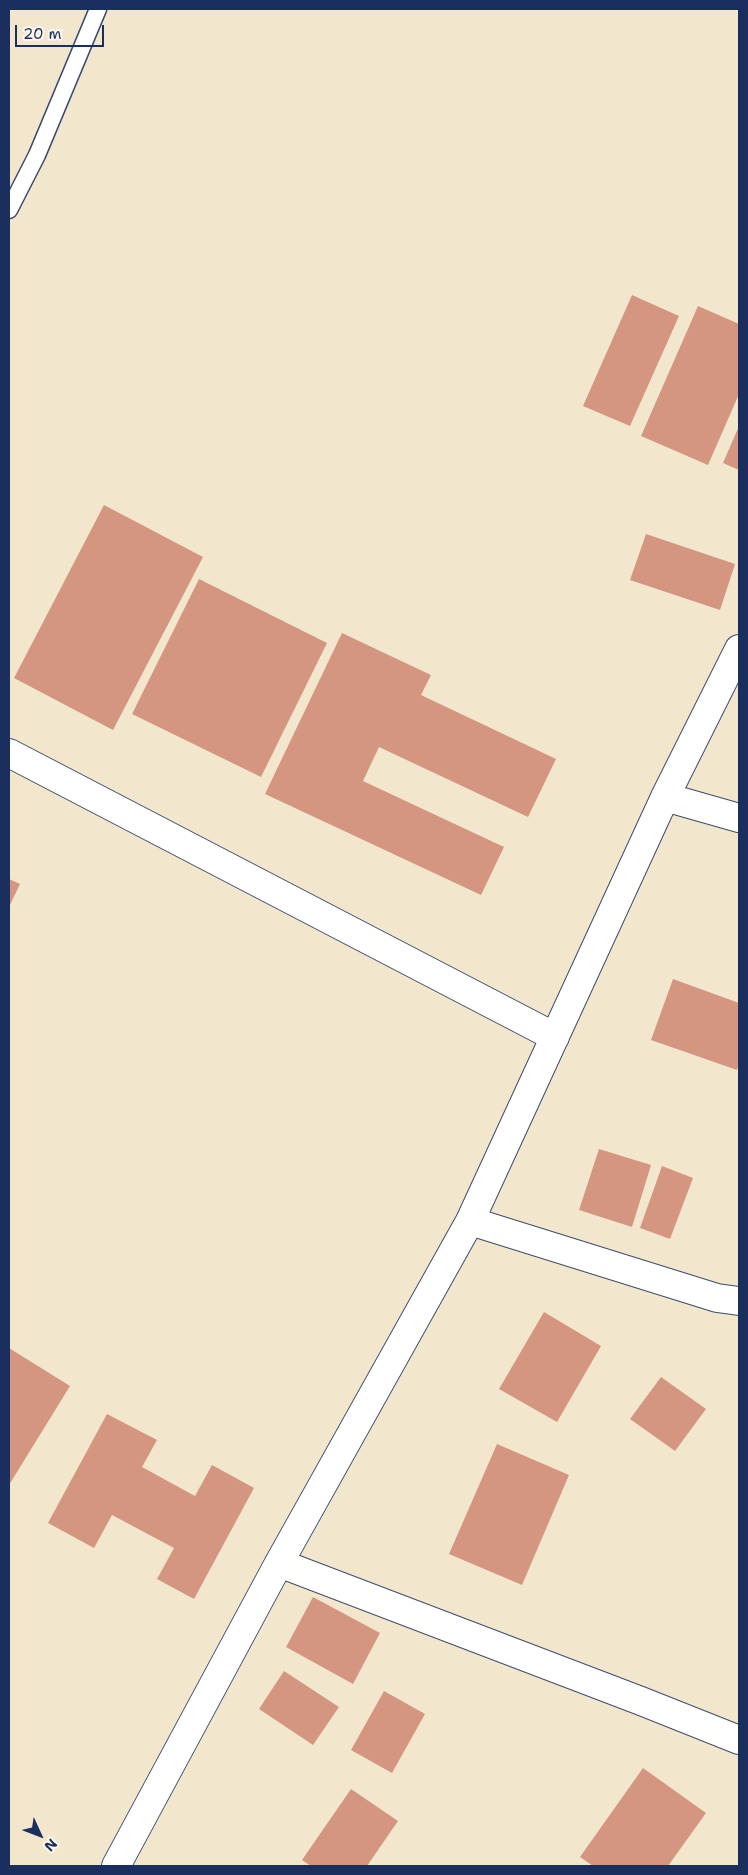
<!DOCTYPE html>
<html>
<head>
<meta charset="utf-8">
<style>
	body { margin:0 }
	#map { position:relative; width:748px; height:1875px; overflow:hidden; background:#f2e7cd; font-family:"Shantell Sans",sans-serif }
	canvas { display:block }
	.frame { position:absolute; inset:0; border:10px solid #1b2f5e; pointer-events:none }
	.north { position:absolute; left:15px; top:1810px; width:50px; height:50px; -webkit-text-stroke:4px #fbf7ec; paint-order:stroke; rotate:133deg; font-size:14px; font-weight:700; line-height:20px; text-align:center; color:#1b2f5e }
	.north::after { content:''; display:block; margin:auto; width:18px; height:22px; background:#1b2f5e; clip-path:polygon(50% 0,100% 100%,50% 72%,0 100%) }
	.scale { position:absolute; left:15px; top:25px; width:89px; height:22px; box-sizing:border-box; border:2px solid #1b2f5e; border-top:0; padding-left:6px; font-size:15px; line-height:18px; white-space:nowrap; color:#1b2f5e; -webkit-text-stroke:4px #fbf7ec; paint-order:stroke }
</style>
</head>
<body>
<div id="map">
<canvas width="748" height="1875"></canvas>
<div class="frame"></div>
<div class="north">N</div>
<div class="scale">20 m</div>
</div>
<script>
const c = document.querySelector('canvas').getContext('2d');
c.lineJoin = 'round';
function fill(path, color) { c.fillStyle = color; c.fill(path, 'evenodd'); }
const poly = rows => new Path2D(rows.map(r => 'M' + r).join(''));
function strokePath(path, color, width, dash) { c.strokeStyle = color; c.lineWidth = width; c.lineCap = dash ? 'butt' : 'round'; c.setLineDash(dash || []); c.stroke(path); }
fill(poly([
	[632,295,679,316,630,426,583,406],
	[698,306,739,324,739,394,708,465,641,436],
	[739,426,739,470,723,463],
	[104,505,203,557,113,730,14,678],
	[646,534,735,564,720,610,630,580],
	[199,579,327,643,261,777,132,714],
	[342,633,431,675,421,695,556,759,528,817,379,747,363,781,504,847,481,895,265,794],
	[9,879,20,884,9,907],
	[673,979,739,1003,739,1063,737,1070,651,1040],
	[599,1149,651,1165,632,1227,579,1210],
	[662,1166,693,1178,670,1239,640,1228],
	[544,1312,601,1346,557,1422,499,1389],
	[9,1348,70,1386,9,1485],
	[661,1377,706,1409,675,1451,630,1419],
	[107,1414,157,1440,142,1467,195,1496,212,1465,254,1488,194,1599,157,1579,174,1548,112,1515,94,1548,48,1523],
	[497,1444,569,1475,522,1585,449,1554],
	[313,1597,380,1633,353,1684,286,1647],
	[284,1671,339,1707,313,1745,259,1709],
	[384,1691,425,1714,392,1773,351,1750],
	[643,1768,706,1813,668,1866,593,1866,580,1857],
	[351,1789,398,1821,367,1866,311,1866,302,1860]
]), '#d49681');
const service = poly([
	[9,210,37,155,98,9]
]);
const minor = poly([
	[9,753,555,1037],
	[665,797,739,818],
	[470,1221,717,1298,739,1301],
	[279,1563,641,1701,739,1740],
	[116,1866,279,1563,470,1221,665,797,739,649]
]);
strokePath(service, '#3b4b6f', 19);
strokePath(minor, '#3b4b6f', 30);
strokePath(service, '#fff', 16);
strokePath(minor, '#fff', 28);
</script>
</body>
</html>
